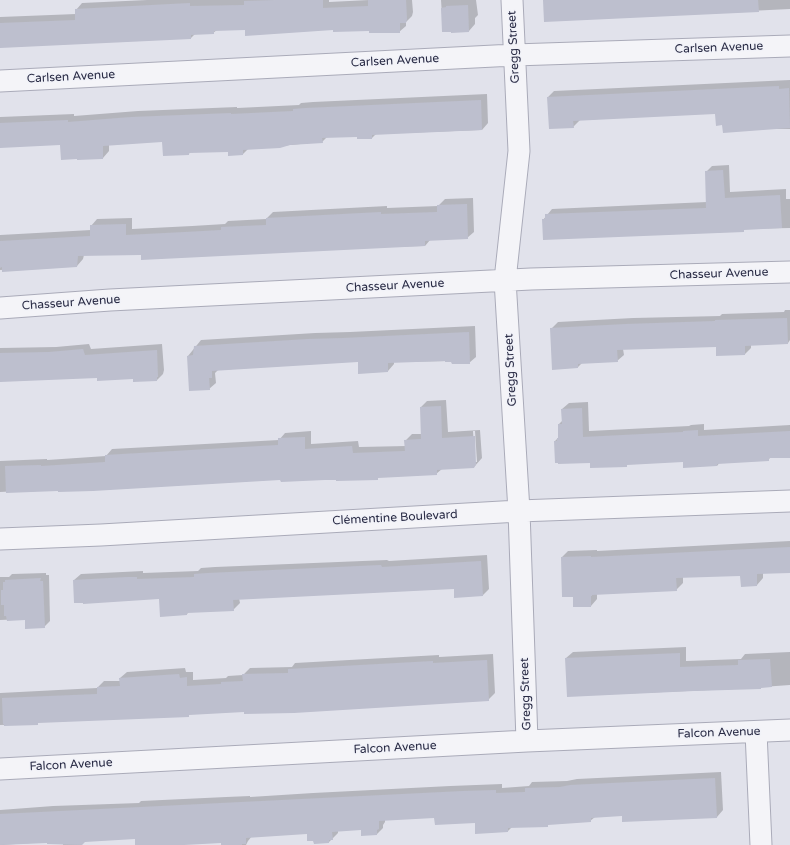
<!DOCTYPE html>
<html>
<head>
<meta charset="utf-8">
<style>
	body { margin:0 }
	canvas { display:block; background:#e1e2eb }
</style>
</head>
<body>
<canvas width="790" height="845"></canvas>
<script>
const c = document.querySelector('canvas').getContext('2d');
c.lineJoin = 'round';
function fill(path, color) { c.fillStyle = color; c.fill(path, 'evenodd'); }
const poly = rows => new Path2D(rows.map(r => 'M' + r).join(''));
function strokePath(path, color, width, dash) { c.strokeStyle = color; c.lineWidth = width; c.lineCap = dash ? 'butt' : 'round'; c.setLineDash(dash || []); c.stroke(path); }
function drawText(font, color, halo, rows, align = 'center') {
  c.font = font + ' "Varela Round",sans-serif'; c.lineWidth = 3; c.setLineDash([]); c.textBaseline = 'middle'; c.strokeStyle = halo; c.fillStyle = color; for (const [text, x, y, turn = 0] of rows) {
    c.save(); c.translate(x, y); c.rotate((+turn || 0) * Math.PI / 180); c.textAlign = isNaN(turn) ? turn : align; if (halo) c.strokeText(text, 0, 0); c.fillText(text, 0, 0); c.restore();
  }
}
fill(poly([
	[147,0,329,0,329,2,369,0,412,0,413,12,412,16,406,22,406,26,399,32,370,30,246,29,217,30,213,33,195,34,191,38,0,47,0,17,76,14,76,10,82,3],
	[441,0,476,0,478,15,475,18,475,24,469,31,443,31],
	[544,0,790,0,790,9,545,21],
	[790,80,790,129,770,129,723,124,716,113,580,120,573,127,548,97,554,91],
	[487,94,488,123,482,130,376,134,372,138,358,138,358,136,327,137,322,142,248,149,243,154,229,151,190,152,189,154,164,155,163,141,109,144,109,151,103,158,61,144,0,147,0,117,74,114,74,116,138,111,237,107,237,108,299,105,301,103,313,102],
	[729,165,730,192,786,189,786,199,790,199,790,228,745,229,743,231,543,220,552,209,707,202,706,172,712,166],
	[473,198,474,232,467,238,430,240,425,246,84,255,83,259,77,266,0,270,0,235,91,230,91,226,97,219,132,218,132,229,192,226,225,224,228,221,266,219,273,212,387,206,387,208,438,206,445,199],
	[785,310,790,310,790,340,788,343,751,345,751,348,745,354,717,346,623,349,624,355,617,361,582,363,577,368,551,329,558,322,633,318,720,316,722,314,784,312],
	[475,326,476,357,469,363,452,361,394,362,394,364,388,371,358,361,218,370,215,373,216,383,209,389,188,356,201,340,315,333,350,332],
	[89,344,91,349,162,344,164,370,163,374,157,380,134,378,98,377,0,381,0,348,56,347],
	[446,400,448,432,480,430,482,458,474,467,442,469,436,474,337,479,281,479,0,492,0,461,47,459,47,460,106,456,112,449,279,440,285,433,311,431,311,444,358,441,359,447,406,446,405,441,412,434,422,434,421,407,427,401],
	[473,431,475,431,477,462,475,462],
	[588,402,589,431,689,426,691,425,704,424,704,430,790,425,790,456,771,457,768,460,720,462,717,466,684,461,590,462,555,441,559,437,559,424,563,420,562,409,569,403],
	[790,541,790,572,763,573,763,578,757,585,741,575,683,577,683,583,676,590,597,594,597,599,591,606,574,606,574,596,562,557,568,551,597,550,597,551],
	[487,555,489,589,483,595,455,588,239,598,240,603,233,610,189,612,187,614,160,598,74,580,81,574,143,571,143,573,198,571,201,568,215,567,387,560,389,561],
	[46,573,46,575,49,575,50,621,44,627,26,619,0,620,0,577,9,577,12,574],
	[686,647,686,661,741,659,745,654,790,652,790,685,762,687,760,688,568,696,566,658,573,652],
	[493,654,495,693,488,700,191,713,188,716,39,722,37,724,0,725,0,693,97,688,104,681,120,681,120,678,127,672,185,668,186,672,193,672,193,680,226,678,228,676,243,675,250,668,292,667,295,663,439,655,439,657],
	[721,772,723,810,717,817,623,821,623,815,595,817,590,821,549,824,547,826,512,827,508,831,476,833,476,822,435,817,385,820,385,822,383,825,383,828,377,834,362,829,338,831,338,833,329,842,308,833,252,836,248,841,246,845,222,845,222,842,135,845,135,838,86,840,81,845,63,845,63,843,48,842,0,845,0,810,53,806,139,803,141,801,226,797,250,796,250,797,313,793,450,786,502,784,502,788,529,786,532,782,567,781,577,779]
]), '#0003');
fill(poly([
	[275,0,323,0,323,8,368,6,368,0,406,0,407,19,406,23,400,23,400,33,369,33,369,31,333,32,333,30,245,36,245,30,214,31,214,34,191,35,191,39,0,48,0,23,75,20,75,9,190,3,190,6,244,5,244,1],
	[543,0,758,0,759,12,544,22],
	[468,5,469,32,451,33,451,32,442,32,441,8,446,7,446,6],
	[779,86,779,89,789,88,790,128,723,133,722,125,716,126,715,114,573,121,574,128,549,129,547,97],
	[481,100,482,130,372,135,372,139,357,139,357,137,322,138,323,143,290,145,280,148,243,150,243,155,228,156,228,152,189,153,189,155,163,156,162,142,103,146,103,159,77,160,77,159,61,160,60,145,0,148,0,123,68,120,68,122,131,117,231,113,231,114,293,111,293,109,306,108],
	[723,170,725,198,780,195,782,228,744,230,744,232,543,240,542,219,545,219,545,214,706,208,705,171],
	[467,204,468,239,425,241,425,246,141,260,141,255,78,256,77,267,2,272,2,267,0,268,0,241,90,236,90,225,126,224,126,235,185,232,221,230,221,227,266,225,266,218,381,212,381,214,437,212,437,205],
	[787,318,788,344,745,346,745,355,716,356,716,347,617,350,618,362,578,364,578,368,552,370,550,328,626,324,715,321,715,320],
	[469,332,470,364,452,364,451,362,445,362,445,361,388,363,388,372,358,374,358,362,212,371,212,378,209,378,210,390,189,391,187,356,193,355,194,346,308,339,343,338],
	[83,349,85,355,157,350,158,377,157,377,157,381,133,382,133,379,97,381,97,378,0,382,0,353,49,352],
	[441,406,442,438,475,436,476,465,475,466,474,468,437,470,437,475,378,478,378,480,336,481,336,480,325,480,281,482,280,480,93,491,58,492,58,491,6,493,5,466,41,465,41,466,105,462,105,455,278,445,278,438,305,437,305,449,352,446,353,453,403,451,405,451,404,440,421,439,420,407],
	[582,408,583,437,683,432,683,431,698,430,698,436,790,431,790,458,769,458,769,461,717,464,717,466,683,468,683,462,627,465,627,467,590,468,590,463,558,464,558,463,555,463,554,441,557,441,557,438,558,438,558,424,562,424,561,409],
	[790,547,790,573,757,574,757,586,741,587,740,576,676,578,677,591,592,595,592,596,591,596,591,607,573,607,573,597,562,597,561,557,591,556,591,557],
	[481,561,483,596,454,598,454,589,233,600,234,611,187,613,187,615,160,617,159,599,83,604,83,603,74,603,73,580,128,577,137,577,137,579,194,577,194,574,208,573,381,565,382,567],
	[41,578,40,581,43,581,45,628,25,629,25,620,7,621,6,616,4,616,4,605,1,605,1,590,3,590,3,582,5,582,5,580],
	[680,653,680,667,738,665,738,660,770,659,772,687,761,688,761,689,694,691,567,697,565,658],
	[487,660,489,701,294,713,244,714,244,712,189,715,189,717,38,723,38,725,4,726,4,724,3,724,2,698,97,694,97,687,120,686,119,678,179,674,180,678,187,677,187,686,221,684,221,682,243,681,242,674,288,673,288,669,433,661,433,663],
	[715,778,717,818,622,822,622,816,591,818,591,822,548,825,548,827,508,828,508,832,475,834,475,823,435,825,434,818,379,821,379,829,377,830,377,835,361,836,361,830,332,832,333,840,329,840,329,843,314,844,313,841,307,841,307,834,246,838,246,844,242,844,242,845,221,845,221,843,184,845,135,845,135,839,85,842,82,845,47,844,47,843,0,845,0,814,463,791,496,790,496,793,525,792,525,788,560,787,570,785]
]), '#bdbfce');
const minor = poly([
	[512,0,519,151,505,280,519,511,527,741],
	[0,81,514,55,790,46],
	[0,308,110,300,531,279,790,272],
	[0,539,101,535,519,511,790,501],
	[756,732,761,845],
	[0,769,527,741,790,730]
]);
strokePath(minor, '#aaabb9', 23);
strokePath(minor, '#f4f4f8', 21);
drawText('12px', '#282a44', '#f1f2f8', [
	["Gregg Street",514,47,-93],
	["Carlsen Avenue",719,48,-2],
	["Carlsen Avenue",395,61,-3],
	["Carlsen Avenue",71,77,-3],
	["Chasseur Avenue",719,274,-2],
	["Chasseur Avenue",395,286,-3],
	["Chasseur Avenue",71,303,-4],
	["Gregg Street",511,370,-93],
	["Clémentine Boulevard",395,518,-3],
	["Gregg Street",526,694,-92],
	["Falcon Avenue",719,733,-2],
	["Falcon Avenue",395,748,-3],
	["Falcon Avenue",71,765,-3]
]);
</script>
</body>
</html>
